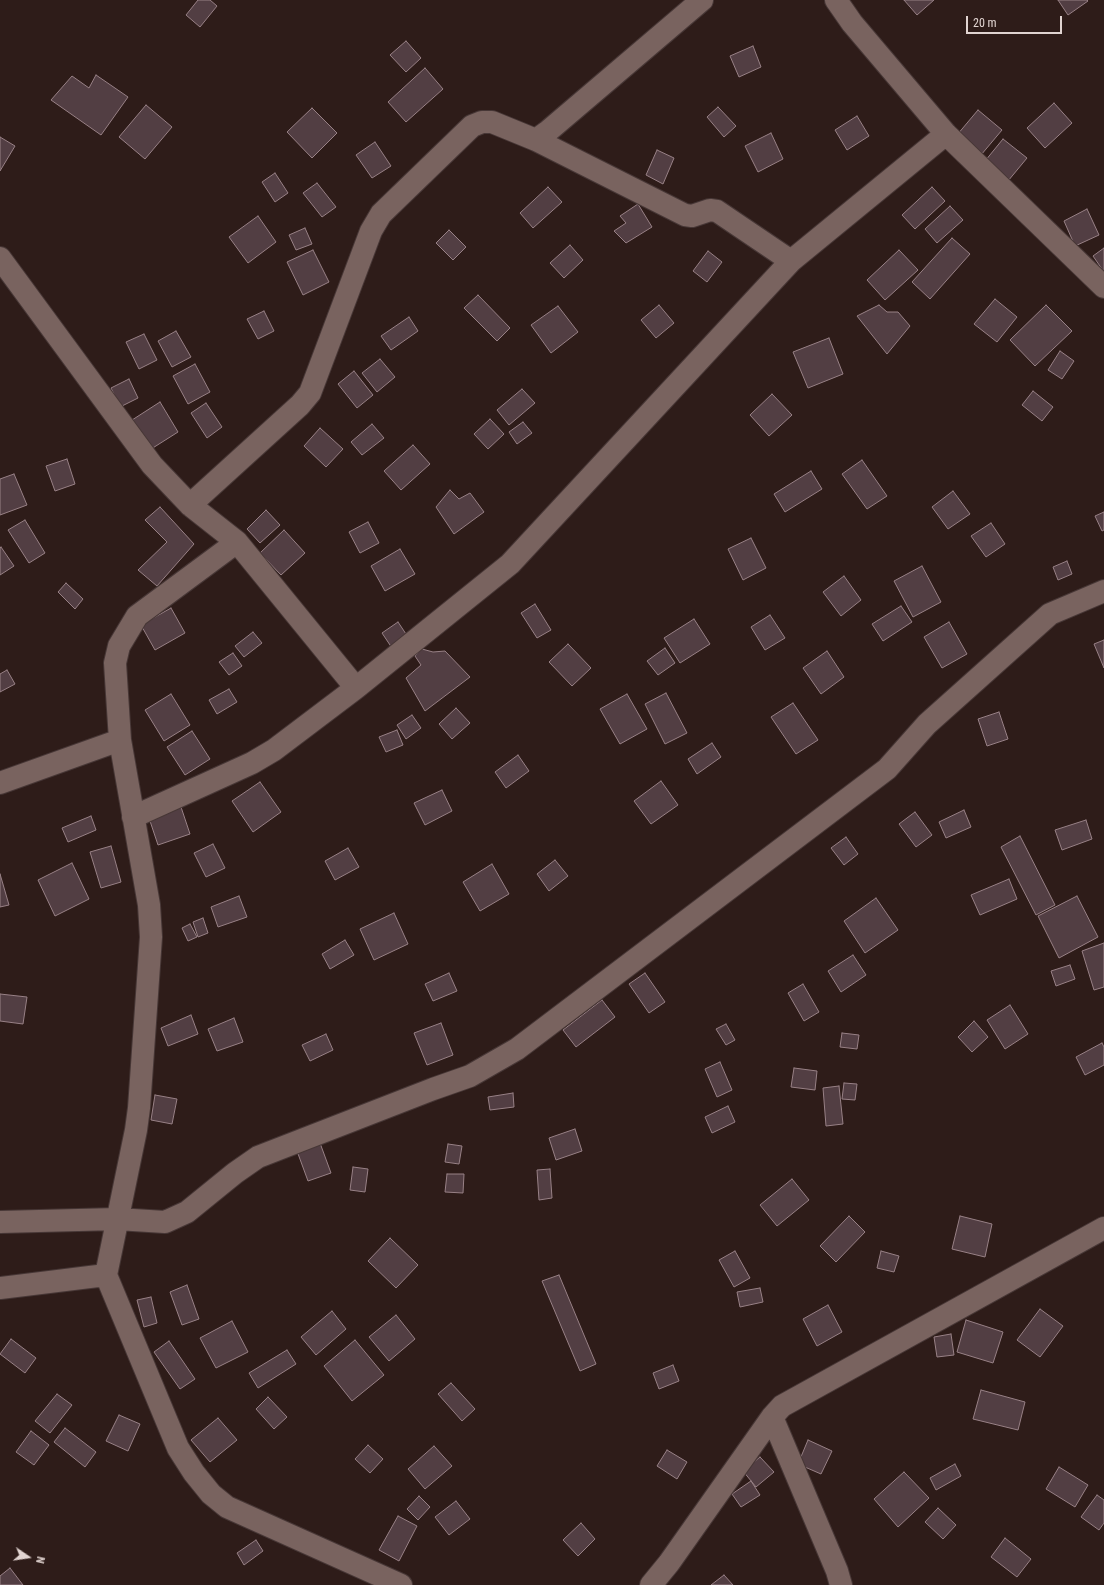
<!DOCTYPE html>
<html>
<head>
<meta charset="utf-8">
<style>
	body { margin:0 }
	#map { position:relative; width:1104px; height:1585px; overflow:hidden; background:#2e1c19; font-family:"Roboto Condensed",sans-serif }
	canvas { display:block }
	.north { position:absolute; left:8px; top:1537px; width:40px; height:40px; -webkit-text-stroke:3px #2e1c19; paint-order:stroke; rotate:103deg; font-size:11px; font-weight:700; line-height:16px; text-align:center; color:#e1d4d1 }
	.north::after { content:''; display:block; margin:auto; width:14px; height:18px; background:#e1d4d1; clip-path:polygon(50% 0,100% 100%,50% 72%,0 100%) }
	.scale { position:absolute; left:966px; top:16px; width:96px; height:18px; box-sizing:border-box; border:2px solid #e1d4d1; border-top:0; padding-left:5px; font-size:12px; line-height:14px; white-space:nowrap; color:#e1d4d1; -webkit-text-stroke:3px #2e1c19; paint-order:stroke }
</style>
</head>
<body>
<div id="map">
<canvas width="1104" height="1585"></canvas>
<div class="north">N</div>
<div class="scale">20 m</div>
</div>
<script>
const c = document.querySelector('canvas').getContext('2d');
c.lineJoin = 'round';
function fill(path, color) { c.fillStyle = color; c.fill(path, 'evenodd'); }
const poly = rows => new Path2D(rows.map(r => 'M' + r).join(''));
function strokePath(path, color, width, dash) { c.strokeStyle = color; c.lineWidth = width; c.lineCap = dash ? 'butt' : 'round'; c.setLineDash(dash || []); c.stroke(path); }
const building = poly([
	[198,0,210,0,217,6,200,27,186,15,198,0],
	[904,0,934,0,917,15,904,0],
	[1058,0,1087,0,1088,1,1068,15,1058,0],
	[406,41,421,58,406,72,390,55,406,41],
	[753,46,761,67,739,77,730,56,753,46],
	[425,68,443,89,406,122,388,102,425,68],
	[96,75,128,97,101,135,51,100,72,76,89,88,96,75],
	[1054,103,1072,123,1045,148,1027,128,1054,103],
	[146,105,172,127,145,159,119,137,146,105],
	[718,107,736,126,724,137,707,117,718,107],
	[312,108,337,133,312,158,287,132,312,108],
	[978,110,1002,130,981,155,957,135,978,110],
	[857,116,869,136,847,150,835,130,857,116],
	[771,133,783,159,758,172,745,146,771,133],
	[0,137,15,146,0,171,0,137],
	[1003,139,1027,158,1008,181,985,161,1003,139],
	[375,142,391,166,372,178,356,155,375,142],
	[657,150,674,158,663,184,646,175,657,150],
	[275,173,288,193,275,202,262,182,275,173],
	[317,183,336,207,322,217,303,193,317,183],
	[548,187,562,202,533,228,520,213,548,187],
	[932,187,945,201,915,229,902,215,932,187],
	[638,204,652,227,626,243,614,231,626,223,620,216,638,204],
	[950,206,963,220,937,243,925,229,950,206],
	[1087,209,1099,235,1075,246,1064,221,1087,209],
	[258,216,276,242,248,263,229,237,258,216],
	[305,228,312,244,296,250,289,235,305,228],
	[449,230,466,247,453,260,436,243,449,230],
	[952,238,970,254,930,299,912,282,952,238],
	[570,245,583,260,564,278,550,263,570,245],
	[1104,248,1104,272,1093,256,1104,248],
	[313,250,329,282,303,295,287,262,313,250],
	[899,250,918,270,885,300,867,280,899,250],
	[708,251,722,262,707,282,693,271,708,251],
	[478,295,510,328,497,341,464,308,478,295],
	[995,299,1017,317,997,342,974,324,995,299],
	[659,305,674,323,656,338,641,320,659,305],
	[879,305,887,312,898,312,910,326,887,354,857,316,879,305],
	[1046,305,1072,331,1035,366,1010,340,1046,305],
	[558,306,578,332,551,353,531,325,558,306],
	[264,311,274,331,258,339,247,319,264,311],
	[409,317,418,331,391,350,381,336,409,317],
	[176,331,191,357,172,367,158,341,176,331],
	[144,334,157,360,139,369,126,342,144,334],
	[829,338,843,374,808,388,793,352,829,338],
	[1060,351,1074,361,1062,379,1048,370,1060,351],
	[380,359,395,377,377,392,362,373,380,359],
	[195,364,210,392,188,404,173,376,195,364],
	[354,371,373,395,357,408,338,384,354,371],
	[129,379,138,398,120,407,111,388,129,379],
	[522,389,535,403,509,425,497,410,522,389],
	[1033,391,1053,407,1042,421,1022,405,1033,391],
	[772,394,792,415,769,436,750,415,772,394],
	[160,402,178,432,148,451,129,422,160,402],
	[206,403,222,427,207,438,191,413,206,403],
	[490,419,504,434,488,449,474,434,490,419],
	[523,422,532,433,517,444,509,432,523,422],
	[372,424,384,438,362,455,351,442,372,424],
	[320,428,343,449,326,467,304,446,320,428],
	[413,445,430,464,401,490,384,471,413,445],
	[67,459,75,484,55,491,46,466,67,459],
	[862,460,887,496,867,509,842,474,862,460],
	[811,471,822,489,785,512,774,494,811,471],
	[14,474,27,505,0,515,0,479,14,474],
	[450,490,459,499,470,493,484,512,454,534,436,507,450,490],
	[953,491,970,514,948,529,932,507,953,491],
	[160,507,194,544,157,586,138,570,167,542,145,520,160,507],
	[266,510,280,525,260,543,247,529,266,510],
	[1104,512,1104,530,1102,531,1095,516,1104,512],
	[25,520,45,553,29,563,8,530,25,520],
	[368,522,379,543,360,553,349,532,368,522],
	[991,523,1005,544,986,557,971,536,991,523],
	[284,530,305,553,281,575,260,553,284,530],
	[751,538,766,568,743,580,728,549,751,538],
	[1,547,14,566,0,575,0,548,1,547],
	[400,549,415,574,385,591,371,566,400,549],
	[1067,561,1072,574,1058,580,1053,567,1067,561],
	[922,566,941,602,913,617,894,581,922,566],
	[844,576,861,600,841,616,823,592,844,576],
	[66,583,83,599,75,609,58,592,66,583],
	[535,604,551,630,537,638,521,613,535,604],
	[901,606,912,622,883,641,872,624,901,606],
	[171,608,185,633,155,650,141,625,171,608],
	[770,615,785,638,765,650,751,627,770,615],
	[694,619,710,644,680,663,664,638,694,619],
	[398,622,408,637,392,648,382,633,398,622],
	[949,622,967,654,942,668,924,637,949,622],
	[253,632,262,643,244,657,235,646,253,632],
	[1104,640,1104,668,1094,644,1104,640],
	[568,644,591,668,572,686,549,662,568,644],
	[665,648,675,663,658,675,647,661,665,648],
	[422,649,433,652,445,651,470,677,425,711,406,678,421,665,415,656,422,649],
	[827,651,844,677,821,694,803,668,827,651],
	[233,653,242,666,229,675,219,662,233,653],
	[7,670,15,684,0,692,0,674,7,670],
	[229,689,237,702,217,714,209,700,229,689],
	[666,693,687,733,665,744,645,704,666,693],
	[171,694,190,725,164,741,145,710,171,694],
	[627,694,647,729,620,744,600,709,627,694],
	[793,703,818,740,796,754,771,717,793,703],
	[456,708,470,723,452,739,439,724,456,708],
	[999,712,1008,739,987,746,978,719,999,712],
	[412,715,421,728,406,739,397,725,412,715],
	[397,730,403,745,386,752,379,737,397,730],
	[192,731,210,759,185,775,167,747,192,731],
	[712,743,721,757,697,774,688,759,712,743],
	[518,755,529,771,506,788,495,772,518,755],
	[661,781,678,805,651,824,634,801,661,781],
	[260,782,281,812,253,832,232,801,260,782],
	[442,790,452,811,425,825,414,803,442,790],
	[181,807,190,834,158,845,149,818,181,807],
	[964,810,971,827,946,838,939,822,964,810],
	[915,812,932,835,916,847,899,824,915,812],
	[91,816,96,830,68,842,62,828,91,816],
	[1086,820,1092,839,1062,850,1055,830,1086,820],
	[1020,836,1055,905,1036,915,1001,847,1020,836],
	[846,837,858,854,844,865,831,848,846,837],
	[213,844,225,868,206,877,194,853,213,844],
	[111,846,121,882,101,888,90,852,111,846],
	[348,848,359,867,335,880,325,861,348,848],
	[555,860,568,876,549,891,537,874,555,860],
	[72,863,89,899,55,916,38,880,72,863],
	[492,864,509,894,480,911,463,882,492,864],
	[0,874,9,905,0,907,0,874],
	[1009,879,1017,899,980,915,971,895,1009,879],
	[239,896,247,917,218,927,211,907,239,896],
	[1077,896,1098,937,1059,958,1038,916,1077,896],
	[876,898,898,930,865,953,844,921,876,898],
	[394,913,408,944,374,960,360,929,394,913],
	[203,918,208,933,198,937,193,922,203,918],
	[190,924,197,937,188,941,182,928,190,924],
	[345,940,354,955,330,969,322,954,345,940],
	[1104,943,1104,987,1094,990,1082,951,1104,943],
	[853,955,866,975,841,992,828,971,853,955],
	[1070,965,1075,979,1056,986,1051,971,1070,965],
	[449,973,457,991,433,1001,425,984,449,973],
	[645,973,665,1002,649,1013,629,984,645,973],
	[803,984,819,1012,804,1021,788,993,803,984],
	[0,994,27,997,23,1024,0,1021,0,994],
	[602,1000,615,1017,576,1047,563,1030,602,1000],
	[1010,1005,1028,1034,1005,1049,987,1020,1010,1005],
	[191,1015,198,1034,168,1046,161,1028,191,1015],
	[234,1018,243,1042,217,1051,208,1029,234,1018],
	[974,1021,988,1037,972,1052,958,1037,974,1021],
	[441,1023,453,1055,427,1065,414,1033,441,1023],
	[726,1024,735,1040,726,1045,716,1029,726,1024],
	[842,1033,859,1035,857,1049,840,1047,842,1033],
	[326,1034,333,1050,310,1061,302,1045,326,1034],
	[1102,1043,1104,1047,1104,1065,1085,1075,1076,1057,1102,1043],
	[720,1062,732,1090,717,1097,705,1069,720,1062],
	[794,1068,817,1071,815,1090,791,1087,794,1068],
	[844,1083,857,1084,855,1100,842,1099,844,1083],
	[839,1086,843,1124,826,1126,823,1088,839,1086],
	[513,1093,514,1107,490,1110,488,1097,513,1093],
	[155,1095,177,1099,172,1124,151,1120,155,1095],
	[728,1106,735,1122,712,1133,705,1117,728,1106],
	[575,1129,582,1151,556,1160,549,1138,575,1129],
	[320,1143,331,1173,308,1181,297,1151,320,1143],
	[448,1144,462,1146,459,1164,445,1162,448,1144],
	[353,1167,368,1169,365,1192,350,1190,353,1167],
	[550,1169,552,1198,539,1200,537,1170,550,1169],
	[447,1174,464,1174,463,1193,445,1192,447,1174],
	[792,1179,809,1200,777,1226,760,1205,792,1179],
	[849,1216,865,1232,836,1262,820,1246,849,1216],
	[960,1216,992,1224,985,1257,952,1249,960,1216],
	[390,1238,418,1265,396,1288,368,1261,390,1238],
	[735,1251,750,1278,734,1287,719,1260,735,1251],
	[881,1251,899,1256,894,1272,877,1268,881,1251],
	[559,1275,596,1364,580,1371,542,1281,559,1275],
	[187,1285,199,1319,182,1325,170,1292,187,1285],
	[760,1288,763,1302,740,1307,737,1292,760,1288],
	[151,1297,157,1323,144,1327,137,1300,151,1297],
	[828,1305,842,1332,817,1346,803,1319,828,1305],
	[1040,1309,1063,1326,1040,1357,1017,1340,1040,1309],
	[332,1311,346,1329,316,1355,301,1337,332,1311],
	[396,1315,415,1339,389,1361,369,1337,396,1315],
	[966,1320,1003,1332,993,1363,957,1352,966,1320],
	[232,1321,248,1352,216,1368,200,1338,232,1321],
	[951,1334,954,1355,937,1357,934,1337,951,1334],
	[11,1339,36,1358,25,1373,0,1354,11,1339],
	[355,1340,384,1375,352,1401,324,1366,355,1340],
	[169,1341,195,1379,180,1389,154,1352,169,1341],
	[287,1350,296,1364,258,1388,249,1373,287,1350],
	[673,1365,679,1381,659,1389,653,1373,673,1365],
	[451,1383,475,1409,462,1421,438,1394,451,1383],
	[981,1390,1025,1402,1018,1430,973,1419,981,1390],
	[57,1394,72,1405,50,1433,35,1421,57,1394],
	[268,1397,287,1417,274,1429,256,1409,268,1397],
	[119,1415,140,1424,128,1451,106,1441,119,1415],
	[218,1418,237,1440,210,1462,191,1440,218,1418],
	[65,1428,96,1452,85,1467,54,1442,65,1428],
	[31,1431,49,1445,34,1465,16,1452,31,1431],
	[808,1440,832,1451,821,1474,798,1464,808,1440],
	[368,1445,383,1459,370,1473,355,1459,368,1445],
	[434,1446,452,1466,425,1489,408,1469,434,1446],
	[667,1450,687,1462,677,1479,657,1466,667,1450],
	[760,1457,774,1472,756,1487,743,1471,760,1457],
	[955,1464,961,1476,936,1490,930,1478,955,1464],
	[1059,1467,1088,1485,1075,1507,1046,1489,1059,1467],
	[904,1472,929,1498,898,1527,874,1499,904,1472],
	[751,1481,760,1495,741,1507,732,1494,751,1481],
	[1097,1495,1104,1500,1104,1523,1099,1530,1081,1517,1097,1495],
	[419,1496,430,1507,418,1520,407,1509,419,1496],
	[456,1501,470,1519,449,1535,435,1517,456,1501],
	[938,1508,956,1525,943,1539,925,1522,938,1508],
	[398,1516,417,1526,399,1561,379,1550,398,1516],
	[581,1523,595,1539,578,1556,563,1540,581,1523],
	[1005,1538,1031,1559,1017,1577,991,1557,1005,1538],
	[256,1540,263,1551,244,1565,237,1553,256,1540],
	[10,1568,23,1585,0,1585,0,1576,10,1568],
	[724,1575,733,1585,711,1585,724,1575]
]);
fill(building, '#523e43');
strokePath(building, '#988186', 1);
const minor = poly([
	[836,0,852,23,946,134,1104,287],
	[536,140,685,215,692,216,710,210,717,211,791,261],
	[0,258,152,465,190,505,237,542,137,616,119,646,115,663,120,740,149,905,151,937,139,1108,136,1130,106,1275,178,1448,194,1473,211,1494,227,1507,401,1585],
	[190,505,300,405,310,393,371,231,381,214,472,126,482,122,492,122,536,140,547,132,702,0],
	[237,542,356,688],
	[0,783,120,740],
	[133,817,252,763,274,750,356,688,510,564,791,261,946,134],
	[0,1222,117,1219,165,1222,187,1212,235,1173,258,1157,433,1089,470,1076,517,1049,887,769,927,724,1050,614,1104,591],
	[0,1288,106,1275],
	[772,1417,837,1571,841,1585],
	[651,1585,669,1563,772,1417,782,1406,1104,1228]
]);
strokePath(minor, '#473736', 24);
strokePath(minor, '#79635f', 22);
</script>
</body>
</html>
